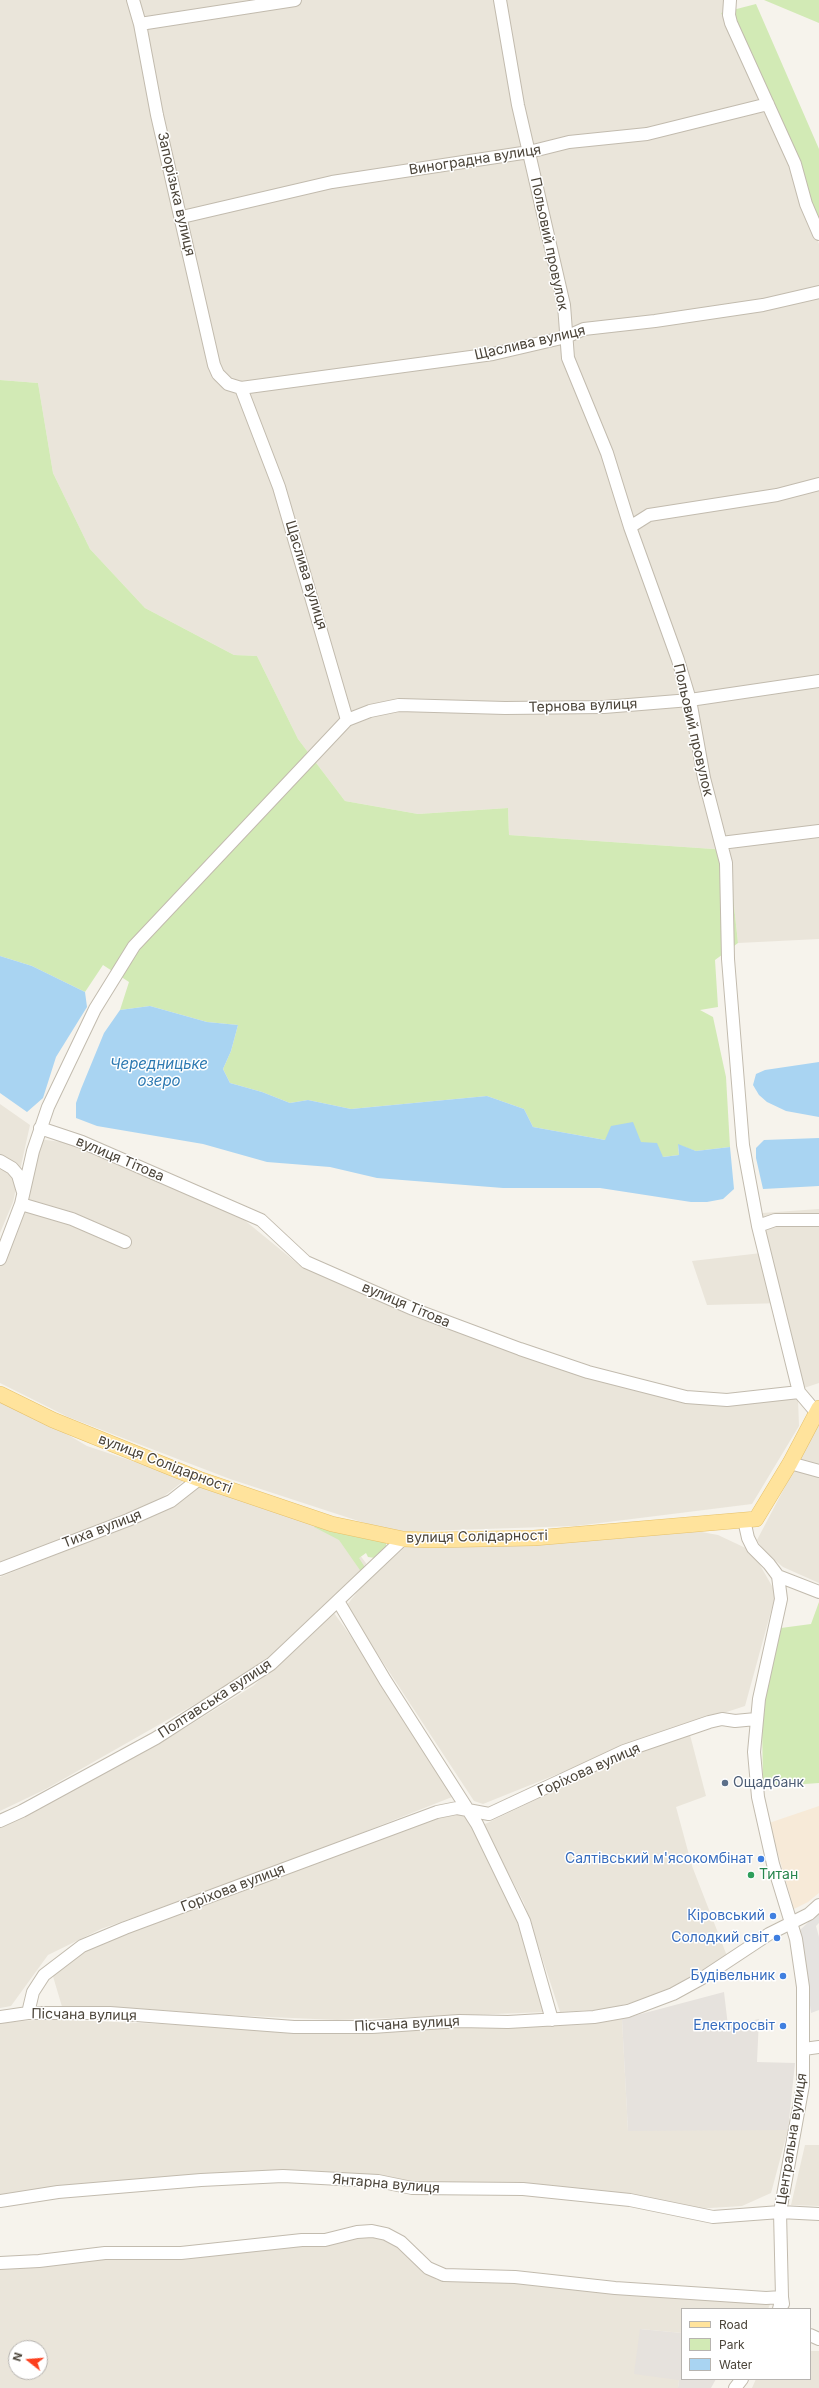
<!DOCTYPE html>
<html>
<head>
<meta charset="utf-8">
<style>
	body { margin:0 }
	#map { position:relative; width:819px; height:2388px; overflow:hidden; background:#f6f3ec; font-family:Inter,sans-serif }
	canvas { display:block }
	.legend { position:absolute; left:681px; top:2308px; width:130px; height:72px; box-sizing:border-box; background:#fff; border:1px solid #b7b4b0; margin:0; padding:5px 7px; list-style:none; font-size:12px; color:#4b4439 }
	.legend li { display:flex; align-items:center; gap:8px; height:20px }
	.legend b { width:20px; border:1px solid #b7b4b0 }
	.north { position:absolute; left:8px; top:2340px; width:40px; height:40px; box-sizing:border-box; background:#fff; border:1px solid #b7b4b0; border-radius:50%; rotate:287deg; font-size:11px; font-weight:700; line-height:16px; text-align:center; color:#4b4439 }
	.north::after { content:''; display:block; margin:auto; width:14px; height:18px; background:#fc3f1d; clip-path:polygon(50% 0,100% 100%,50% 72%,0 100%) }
</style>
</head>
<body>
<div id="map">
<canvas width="819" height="2388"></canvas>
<ul class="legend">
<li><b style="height:5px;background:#ffe39c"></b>Road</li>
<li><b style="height:11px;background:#d2eab5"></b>Park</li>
<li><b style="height:11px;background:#a9d4f2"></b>Water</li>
</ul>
<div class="north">N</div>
</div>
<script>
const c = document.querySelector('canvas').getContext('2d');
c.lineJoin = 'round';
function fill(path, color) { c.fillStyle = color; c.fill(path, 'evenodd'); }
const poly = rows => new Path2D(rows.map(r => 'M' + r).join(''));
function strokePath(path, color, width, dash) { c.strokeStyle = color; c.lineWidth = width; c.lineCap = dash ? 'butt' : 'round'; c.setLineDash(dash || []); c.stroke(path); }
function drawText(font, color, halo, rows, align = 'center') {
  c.font = font + ' Inter,sans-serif'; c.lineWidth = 3; c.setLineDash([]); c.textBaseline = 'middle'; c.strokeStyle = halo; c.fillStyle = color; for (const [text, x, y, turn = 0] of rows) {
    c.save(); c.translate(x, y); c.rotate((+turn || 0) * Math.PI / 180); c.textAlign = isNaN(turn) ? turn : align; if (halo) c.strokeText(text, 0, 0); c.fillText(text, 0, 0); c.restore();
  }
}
fill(poly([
	[0,0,732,0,819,244,819,939,738,943,728,850,509,835,508,808,418,814,345,801,298,739,257,656,234,655,145,608,90,549,53,473,38,383,0,380],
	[0,1104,30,1125,13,1202,0,1233],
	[39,1139,76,1144,237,1214,298,1264,414,1317,551,1365,688,1403,768,1398,798,1399,799,1426,752,1504,576,1526,392,1532,230,1479,68,1417,0,1383,0,1264],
	[819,1209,819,1383,804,1388,784,1303,707,1305,692,1261,770,1252,762,1213],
	[0,1399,36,1416,87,1446,186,1479,149,1508,0,1562],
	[819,1422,819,1583,783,1567,765,1552,757,1540],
	[200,1483,344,1533,368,1566,255,1670,46,1789,0,1811,0,1577,127,1526],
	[696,1531,718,1535,752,1551,776,1593,745,1706,650,1737,483,1804,474,1801,346,1606,363,1585,405,1547,433,1543],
	[334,1613,375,1670,452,1797,273,1868,101,1929,48,1955,11,2006,0,2008,0,1826,167,1739,253,1686],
	[690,1735,706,1796,676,1807,692,1866,727,1956,666,1993,608,2009,560,2012,524,1903,483,1825,642,1749],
	[462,1813,474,1826,518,1917,547,2012,337,2020,226,2015,115,2007,63,2010,52,1973,85,1949,434,1817],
	[46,2019,373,2033,454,2027,580,2025,622,2019,628,2130,788,2130,771,2193,742,2206,694,2209,412,2186,376,2177,0,2196,0,2023],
	[805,2145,819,2145,819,2206,791,2205],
	[369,2233,401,2248,437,2280,514,2282,771,2302,768,2309,682,2309,682,2333,640,2329,679,2380,678,2388,0,2388,0,2267],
	[16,2348,40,2348,40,2372,16,2372],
	[810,2351,819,2351,819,2388,752,2388,756,2379,810,2379]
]), '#eae5da');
fill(poly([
	[819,1806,819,1893,808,1902,794,1909,769,1823]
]), '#f7ead8');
fill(poly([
	[724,1992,728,2026,759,2019,757,2062,795,2063,788,2130,628,2131,622,2019],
	[640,2329,682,2333,682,2379,716,2379,711,2388,678,2388,679,2380,634,2374]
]), '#e6e2dd');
fill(poly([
	[764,0,819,0,819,23],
	[756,4,819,149,819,221,776,113,721,13],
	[0,380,38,383,53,473,90,549,145,608,234,655,257,656,298,739,345,801,418,814,508,808,509,835,728,850,738,943,715,960,718,1007,700,1010,713,1017,726,1077,730,1147,696,1151,678,1145,679,1155,663,1157,605,1140,533,1127,524,1109,487,1096,351,1109,308,1100,290,1103,262,1092,230,1083,223,1069,231,1051,238,1025,207,1022,150,1006,120,1010,129,982,103,965,85,992,32,966,0,956],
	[317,1524,386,1542,386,1547,375,1558,368,1557,366,1553,359,1558,366,1569,362,1573,339,1540,314,1527],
	[819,1602,819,1783,763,1787,762,1721,771,1661,781,1628,811,1624]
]), '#d2eab5');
fill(poly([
	[819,1912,819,1923,816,1926,819,1937,819,2010,811,2013,800,1930]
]), '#e5e3e0');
fill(poly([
	[0,956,32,966,85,992,87,1007,56,1057,43,1098,27,1112,0,1093],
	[150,1006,207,1022,238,1025,231,1051,223,1069,230,1083,262,1092,290,1103,308,1100,351,1109,487,1096,524,1109,533,1127,605,1140,611,1126,633,1122,641,1142,657,1143,663,1157,679,1155,678,1144,696,1151,730,1147,734,1189,723,1199,707,1202,691,1202,600,1188,503,1188,377,1178,330,1167,267,1162,203,1144,97,1126,76,1118,76,1103,81,1089,104,1033,120,1010],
	[819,1062,819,1117,786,1111,767,1102,759,1095,753,1085,756,1074,765,1070],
	[819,1138,819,1186,763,1189,756,1158,756,1148,764,1140]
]), '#a9d4f2');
const minor = poly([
	[133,0,140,24,157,115,214,365,218,374,228,384,241,388,493,354,566,337,584,329,655,321,763,305,819,292],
	[500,0,518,105,564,305,568,358,607,453,630,527,678,660,690,700,704,778,726,863,728,959,743,1145,758,1226,799,1392,816,1412],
	[730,0,729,15,731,23,795,164,806,204,819,234],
	[140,24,295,0],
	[182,217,332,182,529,152,569,142,647,134,768,104],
	[241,388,279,487,347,720],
	[630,527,649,515,777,495,819,484],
	[721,843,819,831],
	[40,1128,82,1142,261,1220,306,1262,413,1309,520,1349,588,1372,686,1397,727,1400,799,1392],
	[0,1161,12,1168,18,1175,23,1192],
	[21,1204,72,1219,125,1242],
	[758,1226,775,1220,819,1220],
	[0,1259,21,1204,33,1151,48,1107,95,1009,134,946,347,720,370,711,399,705,505,708,604,707,690,700,819,681],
	[790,1463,819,1471],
	[744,1520,748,1538,753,1548,769,1564,778,1576,781,1599,759,1699,754,1752,758,1797,773,1864,796,1939,803,1987,803,2085,780,2212,782,2297,779,2309],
	[0,1569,128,1520,171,1501,199,1479],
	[778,1576,819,1592],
	[338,1601,385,1680,477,1824,524,1921,552,2020],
	[0,1821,22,1811,156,1738,271,1664,403,1539],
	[28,2013,33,1992,44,1975,82,1946,125,1928,437,1812,457,1808,489,1814,624,1751,709,1722,722,1719,735,1721,756,1719],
	[0,2017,28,2013,110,2013,294,2027,372,2027,459,2021,508,2022,594,2017,628,2011,673,1994,704,1977,769,1934,809,1914,819,1905],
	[804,2049,819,2047],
	[0,2201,58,2192,201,2180,283,2176,378,2181,412,2188,523,2189,630,2200,713,2217,780,2212,819,2214],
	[0,2263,39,2261,105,2253,181,2253,302,2240,325,2240,357,2232,372,2231,386,2234,401,2242,428,2268,444,2275,515,2277,615,2288,766,2298,782,2297,783,2304],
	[810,2335,819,2339],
	[735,2388,742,2379]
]);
const major = poly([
	[0,1394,53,1420,199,1479,332,1524,403,1539,432,1540,534,1538,756,1519,790,1463,819,1408]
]);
strokePath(minor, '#c2bbae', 14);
strokePath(major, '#e6c16a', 16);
strokePath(minor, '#fff', 12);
strokePath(major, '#ffe39c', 15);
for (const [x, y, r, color] of [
	[725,1783,4,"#5c6f8a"],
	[761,1859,4,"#3f7fe0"],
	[751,1875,4,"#2e9e5b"],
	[773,1916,4,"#3f7fe0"],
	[777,1938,4,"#3f7fe0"],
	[783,1976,4,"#3f7fe0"],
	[783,2026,4,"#3f7fe0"]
]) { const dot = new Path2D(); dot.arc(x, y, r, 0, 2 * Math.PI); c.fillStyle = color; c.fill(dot); strokePath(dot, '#fff', 1.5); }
drawText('14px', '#4b4439', '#fff', [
	["Виноградна вулиця",475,160,-9],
	["Запорізька вулиця",176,194,77],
	["Польовий провулок",549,244,78],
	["Щаслива вулиця",530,343,-13],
	["Щаслива вулиця",306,575,73],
	["Тернова вулиця",583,706,-2],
	["Польовий провулок",693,730,77],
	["вулиця Тітова",120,1159,23],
	["вулиця Тітова",406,1305,23],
	["вулиця Солідарності",165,1464,21],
	["Тиха вулиця",102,1529,-21],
	["вулиця Солідарності",477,1537,-1],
	["Полтавська вулиця",215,1699,-33],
	["Горіхова вулиця",589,1770,-24],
	["Горіхова вулиця",233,1888,-21],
	["Пісчана вулиця",84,2015,1],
	["Пісчана вулиця",407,2024,-3],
	["Центральна вулиця",792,2139,-81],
	["Янтарна вулиця",386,2184,5]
]);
drawText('14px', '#4e5e75', '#fff', [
	["Ощадбанк",733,1783]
], 'left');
drawText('14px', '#366cbe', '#fff', [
	["Салтівський м'ясокомбінат",753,1859],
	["Кіровський",765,1916],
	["Солодкий світ",769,1938],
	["Будівельник",775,1976],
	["Електросвіт",775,2026]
], 'right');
drawText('14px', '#27864d', '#fff', [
	["Титан",759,1875]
], 'left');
drawText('italic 15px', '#2e7ab2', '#fff', [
	["Чередницьке",159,1064],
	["озеро",159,1081]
]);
</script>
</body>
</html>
